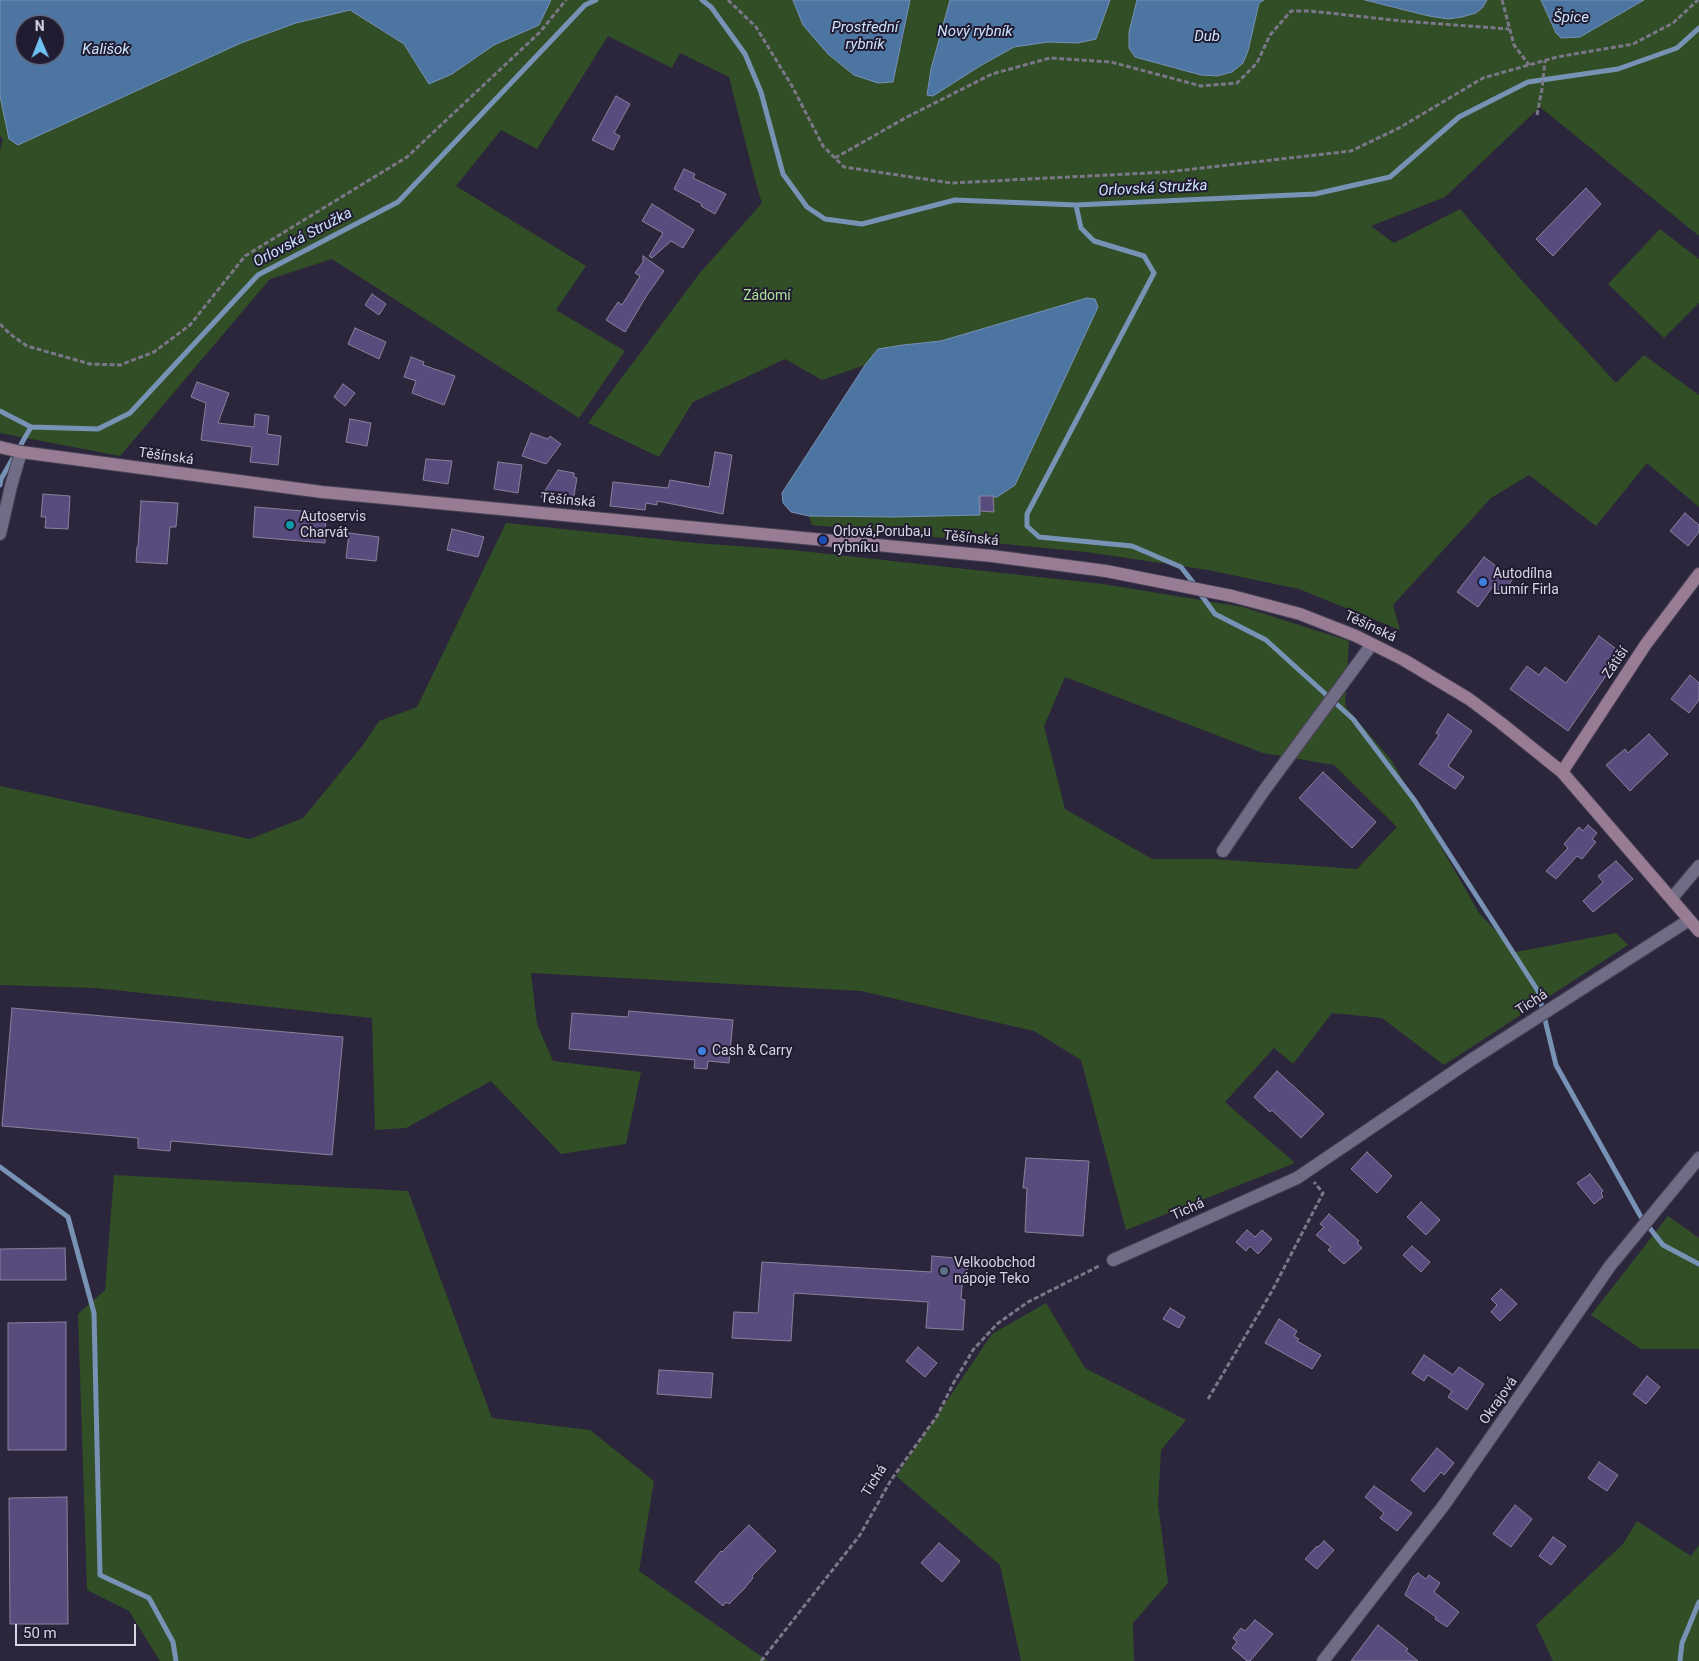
<!DOCTYPE html>
<html>
<head>
<meta charset="utf-8">
<style>
	body { margin:0 }
	#map { position:relative; width:1699px; height:1661px; overflow:hidden; background:#2b263b; font-family:Roboto,sans-serif }
	canvas { display:block }
	.north { position:absolute; left:15px; top:15px; width:50px; height:50px; box-sizing:border-box; background:#211c31; border:1px solid #6a6678; border-radius:50%; rotate:359deg; font-size:14px; font-weight:700; line-height:20px; text-align:center; color:#d8d5e3 }
	.north::after { content:''; display:block; margin:auto; width:18px; height:22px; background:#6dc2f3; clip-path:polygon(50% 0,100% 100%,50% 72%,0 100%) }
	.scale { position:absolute; left:15px; top:1624px; width:121px; height:22px; box-sizing:border-box; border:2px solid #d8d5e3; border-top:0; padding-left:6px; font-size:15px; line-height:18px; white-space:nowrap; color:#d8d5e3; -webkit-text-stroke:4px #211c31; paint-order:stroke }
</style>
</head>
<body>
<div id="map">
<canvas width="1699" height="1661"></canvas>
<div class="north">N</div>
<div class="scale">50 m</div>
</div>
<script>
const c = document.querySelector('canvas').getContext('2d');
c.lineJoin = 'round';
function fill(path, color) { c.fillStyle = color; c.fill(path, 'evenodd'); }
const poly = rows => new Path2D(rows.map(r => 'M' + r).join(''));
function strokePath(path, color, width, dash) { c.strokeStyle = color; c.lineWidth = width; c.lineCap = dash ? 'butt' : 'round'; c.setLineDash(dash || []); c.stroke(path); }
function drawText(font, color, halo, rows, align = 'center') {
  c.font = font + ' Roboto,sans-serif'; c.lineWidth = 4; c.setLineDash([]); c.textBaseline = 'middle'; c.strokeStyle = halo; c.fillStyle = color; for (const [text, x, y, turn = 0] of rows) {
    c.save(); c.translate(x, y); c.rotate((+turn || 0) * Math.PI / 180); c.textAlign = isNaN(turn) ? turn : align; if (halo) c.strokeText(text, 0, 0); c.fillText(text, 0, 0); c.restore();
  }
}
fill(poly([
	[551,0,793,0,803,25,901,48,910,0,950,0,931,69,927,95,932,96,980,66,1014,47,1048,42,1078,43,1096,39,1110,0,1137,0,1129,32,1129,48,1135,57,1201,75,1217,76,1232,72,1253,25,1259,3,1264,0,1365,0,1398,9,1483,7,1487,0,1541,0,1556,33,1580,37,1644,0,1699,0,1699,236,1540,107,1445,197,1371,226,1394,243,1460,209,1525,284,1616,383,1644,355,1699,395,1699,507,1647,463,1596,526,1529,475,1491,498,1393,605,1400,630,1299,589,1208,570,1086,552,812,525,809,516,896,517,979,498,997,497,1015,485,1097,308,1095,299,1087,298,941,341,903,345,878,349,865,365,822,380,785,359,693,402,659,457,588,423,699,274,762,203,755,180,729,77,680,53,672,68,608,36,537,149,501,130,456,186,586,266,556,310,625,351,579,418,332,259,270,279,120,456,0,433,0,151,3,139,0,136,0,96,9,139,18,145,241,43,296,23,350,10,404,44,430,84,452,74,494,45,539,25],
	[1660,229,1699,259,1699,303,1664,338,1608,284],
	[506,523,696,543,792,550,1103,584,1243,607,1349,641,1345,706,1392,761,1479,913,1516,952,1616,933,1628,945,1444,1065,1382,1018,1332,1013,1293,1064,1274,1048,1225,1102,1295,1163,1126,1230,1081,1060,1034,1031,861,991,531,973,537,1024,553,1061,641,1072,626,1144,561,1154,491,1081,406,1128,375,1130,372,1018,96,988,0,985,0,786,250,839,303,818,363,745,379,721,417,707],
	[1065,677,1263,753,1334,765,1397,827,1357,869,1213,859,1152,859,1065,809,1044,726],
	[114,1175,408,1191,492,1418,590,1430,654,1481,639,1571,768,1661,160,1661,129,1611,87,1590,78,1314,105,1290],
	[1668,1216,1699,1238,1699,1349,1641,1349,1591,1315],
	[1046,1303,1085,1368,1186,1420,1161,1450,1158,1504,1168,1583,1133,1623,1134,1661,1021,1661,1000,1565,896,1476,992,1334],
	[1637,1521,1691,1556,1699,1545,1699,1661,1553,1661,1536,1625,1623,1544]
]), '#324e26');
const water = poly([
	[0,0,551,0,539,25,494,45,452,74,429,84,404,44,350,10,296,23,241,43,18,145,9,139,0,96,0,0],
	[25,25,55,25,55,55,25,55,25,25],
	[793,0,910,0,893,82,878,83,854,75,828,54,803,25,793,0],
	[950,0,1110,0,1096,39,1078,43,1048,42,1014,47,980,66,933,96,927,95,931,69,950,0],
	[1137,0,1264,0,1259,3,1248,51,1243,63,1232,72,1217,76,1201,75,1135,57,1129,48,1129,32,1137,0],
	[1365,0,1487,0,1483,7,1476,13,1462,17,1448,19,1429,16,1365,0],
	[1541,0,1644,0,1580,37,1561,38,1556,33,1541,0],
	[1087,298,1095,299,1098,307,1015,485,997,497,979,498,980,515,896,517,809,516,791,512,783,503,782,493,865,365,878,349,903,345,941,341,1087,298]
]);
fill(water, '#4d75a1');
strokePath(water, '#7792b5', 1);
strokePath(poly([
	[702,0,711,7,745,54,761,92,783,174,807,207,825,219,862,224,955,200,1076,205,1315,194,1390,177,1459,117,1528,82,1618,69,1677,48,1699,28],
	[1076,205,1081,228,1094,241,1144,256,1154,273,1027,514,1027,526,1039,537,1132,546,1181,567,1195,585],
	[0,411,31,427,98,429,130,413,258,275,398,202,585,5,596,0],
	[0,485,1,479,31,427],
	[1199,592,1215,614,1266,640,1353,719,1415,801,1538,991,1556,1065,1641,1217,1663,1245,1699,1264],
	[0,1167,68,1217,94,1313,100,1575,149,1598,173,1642,176,1661],
	[1680,1661,1682,1643,1699,1602]
]), '#7792b5', 5);
const building = poly([
	[616,96,630,104,614,133,620,136,613,150,592,140,616,96],
	[684,169,695,174,693,178,726,194,715,214,701,206,702,204,674,189,684,169],
	[1586,188,1601,204,1553,256,1536,239,1586,188],
	[652,204,694,230,683,248,671,241,652,258,649,256,663,233,642,221,652,204],
	[643,256,664,271,647,295,625,332,606,320,618,302,622,305,640,276,635,273,643,262,643,256],
	[372,294,386,304,379,315,365,305,372,294],
	[355,328,386,342,379,359,348,344,355,328],
	[411,357,424,362,423,365,455,376,444,405,412,393,416,381,404,377,411,357],
	[197,382,229,393,218,423,254,427,255,414,269,416,267,434,281,436,278,465,250,462,252,447,201,440,206,403,191,397,197,382],
	[343,384,355,393,345,406,334,397,343,384],
	[350,419,371,423,367,446,346,442,350,419],
	[531,433,548,439,550,436,561,444,546,464,522,456,531,433],
	[715,452,732,455,723,514,657,501,657,505,646,503,645,510,610,506,613,482,668,488,670,480,709,487,715,452],
	[426,459,452,461,448,484,423,480,426,459],
	[498,462,522,465,518,493,494,489,498,462],
	[558,470,574,473,574,477,577,478,573,501,541,497,558,470],
	[43,494,70,496,68,529,45,528,46,517,41,517,43,494],
	[980,496,993,496,994,512,980,511,980,496],
	[141,501,178,503,176,527,170,527,167,564,136,562,137,547,138,547,141,501],
	[255,507,326,513,325,543,253,537,255,507],
	[1685,513,1699,525,1699,532,1688,546,1670,531,1685,513],
	[452,529,484,537,478,557,447,550,452,529],
	[349,533,379,537,376,561,346,558,349,533],
	[1484,557,1513,579,1502,593,1493,586,1478,607,1457,592,1484,557],
	[1599,636,1619,651,1618,652,1621,654,1568,731,1510,689,1527,666,1539,675,1545,667,1566,683,1599,636],
	[1690,675,1699,683,1699,700,1689,713,1671,699,1690,675],
	[1448,714,1472,731,1448,766,1464,777,1455,789,1419,764,1439,735,1436,733,1448,714],
	[1649,734,1668,754,1630,791,1606,765,1625,749,1628,753,1649,734],
	[1323,772,1376,822,1352,848,1299,798,1323,772],
	[1588,825,1597,833,1592,839,1596,842,1582,859,1577,856,1556,879,1546,871,1568,848,1564,844,1579,827,1583,831,1588,825],
	[1616,861,1633,879,1593,912,1583,901,1603,882,1598,876,1616,861],
	[12,1008,343,1037,332,1155,171,1141,170,1151,138,1148,138,1138,2,1126,12,1008],
	[629,1011,733,1020,729,1063,708,1061,707,1069,694,1068,695,1060,569,1049,572,1013,628,1017,629,1011],
	[1277,1071,1324,1114,1301,1138,1272,1110,1270,1112,1254,1097,1277,1071],
	[1367,1152,1392,1176,1377,1193,1351,1169,1367,1152],
	[1026,1158,1089,1161,1083,1236,1025,1232,1027,1188,1023,1188,1026,1158],
	[1590,1174,1603,1191,1601,1193,1603,1197,1594,1204,1577,1183,1590,1174],
	[1421,1202,1440,1220,1426,1235,1407,1217,1421,1202],
	[1329,1214,1359,1241,1357,1243,1362,1248,1344,1264,1328,1250,1331,1247,1316,1235,1324,1227,1320,1224,1329,1214],
	[1247,1230,1255,1237,1262,1230,1272,1239,1258,1254,1250,1246,1246,1251,1236,1242,1247,1230],
	[1412,1246,1430,1262,1421,1272,1403,1255,1412,1246],
	[65,1248,66,1280,0,1280,0,1249,65,1248],
	[932,1256,968,1259,967,1273,963,1273,961,1299,965,1300,963,1330,926,1328,928,1302,794,1293,791,1341,732,1338,734,1312,758,1313,762,1262,931,1272,932,1256],
	[1501,1289,1517,1304,1500,1321,1491,1312,1497,1305,1491,1299,1501,1289],
	[1170,1308,1185,1317,1179,1328,1163,1319,1170,1308],
	[1279,1319,1297,1331,1294,1336,1299,1339,1297,1341,1321,1355,1312,1369,1265,1343,1279,1319],
	[66,1322,66,1450,8,1450,8,1323,66,1322],
	[918,1347,937,1363,925,1377,906,1361,918,1347],
	[1424,1355,1453,1375,1459,1367,1484,1384,1467,1410,1448,1397,1452,1391,1428,1375,1424,1381,1412,1373,1424,1355],
	[659,1370,713,1373,711,1398,657,1394,659,1370],
	[1647,1376,1660,1387,1646,1404,1633,1394,1647,1376],
	[1437,1448,1454,1463,1444,1475,1441,1472,1424,1492,1411,1480,1437,1448],
	[1599,1462,1618,1475,1607,1491,1588,1478,1599,1462],
	[1374,1486,1412,1513,1397,1531,1380,1518,1384,1513,1365,1497,1374,1486],
	[67,1497,68,1624,10,1624,9,1498,67,1497],
	[1515,1505,1532,1519,1511,1547,1493,1534,1515,1505],
	[749,1525,776,1551,752,1576,753,1578,744,1589,729,1604,726,1602,723,1606,695,1582,721,1551,722,1552,749,1525],
	[1553,1537,1566,1546,1551,1565,1539,1556,1553,1537],
	[1324,1541,1334,1550,1317,1569,1305,1559,1317,1546,1318,1547,1324,1541],
	[939,1543,960,1561,942,1582,921,1563,939,1543],
	[1418,1573,1426,1579,1429,1575,1440,1583,1434,1592,1459,1612,1447,1627,1435,1619,1436,1617,1405,1595,1413,1577,1418,1573],
	[1255,1620,1273,1634,1250,1661,1247,1661,1232,1648,1237,1642,1233,1638,1241,1628,1245,1631,1255,1620],
	[1378,1625,1408,1649,1406,1651,1418,1661,1351,1661,1378,1625]
]);
fill(building, '#584c7f');
strokePath(building, '#87829b', 1);
const street = poly([
	[0,534,11,486,21,452],
	[1223,851,1263,792,1372,644],
	[1672,898,1699,866],
	[1113,1260,1297,1178,1471,1060,1689,920],
	[1323,1661,1444,1505,1610,1266,1699,1158]
]);
const secondary = poly([
	[0,447,21,452,322,492,992,556,1106,571,1232,596,1300,614,1356,636,1404,660,1469,699,1501,723,1562,772,1699,931],
	[1562,772,1646,644,1699,574]
]);
strokePath(street, '#474254', 14);
strokePath(secondary, '#474254', 14);
strokePath(poly([
	[728,0,756,27,792,86,823,146,844,167,951,183,1167,172,1351,151,1399,128,1483,78,1557,57,1633,44,1673,23,1698,0],
	[1502,0,1514,45,1529,65],
	[1537,115,1542,89,1545,61],
	[835,158,907,117,992,74,1050,58,1111,62,1201,86,1237,83,1257,63,1270,35,1291,11,1310,11,1402,21,1509,29],
	[0,324,10,334,27,346,90,364,120,365,154,352,190,325,245,256,407,157,540,32,566,0],
	[1208,1399,1272,1291,1323,1193,1314,1182],
	[761,1661,860,1535,891,1480,937,1416,953,1384,973,1350,997,1324,1028,1302,1101,1265]
]), '#7b7789', 3, [5, 2.5]);
strokePath(street, '#716c85', 12);
strokePath(secondary, '#987c94', 12);
for (const [x, y, r, color] of [
	[290,525,5,"#0f9aa8"],
	[823,540,5,"#1a4fb4"],
	[1483,582,5,"#3f7fe0"],
	[702,1051,5,"#3f7fe0"],
	[944,1271,5,"#5c6f8a"]
]) { const dot = new Path2D(); dot.arc(x, y, r, 0, 2 * Math.PI); c.fillStyle = color; c.fill(dot); strokePath(dot, '#211c31', 2); }
drawText('14px', '#aee197', '#211c31', [
	["Zádomí",767,296]
]);
drawText('14px', '#d8d5e3', '#211c31', [
	["Těšínská",166,457,8],
	["Těšínská",568,501,5],
	["Těšínská",971,539,6],
	["Těšínská",1370,627,25],
	["Zátiší",1616,663,-56],
	["Tichá",1532,1003,-33],
	["Tichá",1188,1210,-24],
	["Okrajová",1499,1401,-55],
	["Tichá",875,1481,-58]
]);
drawText('14px', '#d8d5e3', '#211c31', [
	["Autoservis",300,517],
	["Charvát",300,533],
	["Orlová,Poruba,u",833,532],
	["rybníku",833,548],
	["Autodílna",1493,574],
	["Lumír Firla",1493,590],
	["Cash & Carry",712,1051],
	["Velkoobchod",954,1263],
	["nápoje Teko",954,1279]
], 'left');
drawText('italic 15px', '#cbe3fe', '#211c31', [
	["Špice",1571,18],
	["Prostřední",865,28],
	["rybník",865,45],
	["Nový rybník",975,32],
	["Dub",1207,37],
	["Kališok",106,50],
	["Orlovská Stružka",1153,189,-3],
	["Orlovská Stružka",303,238,-28]
]);
</script>
</body>
</html>
